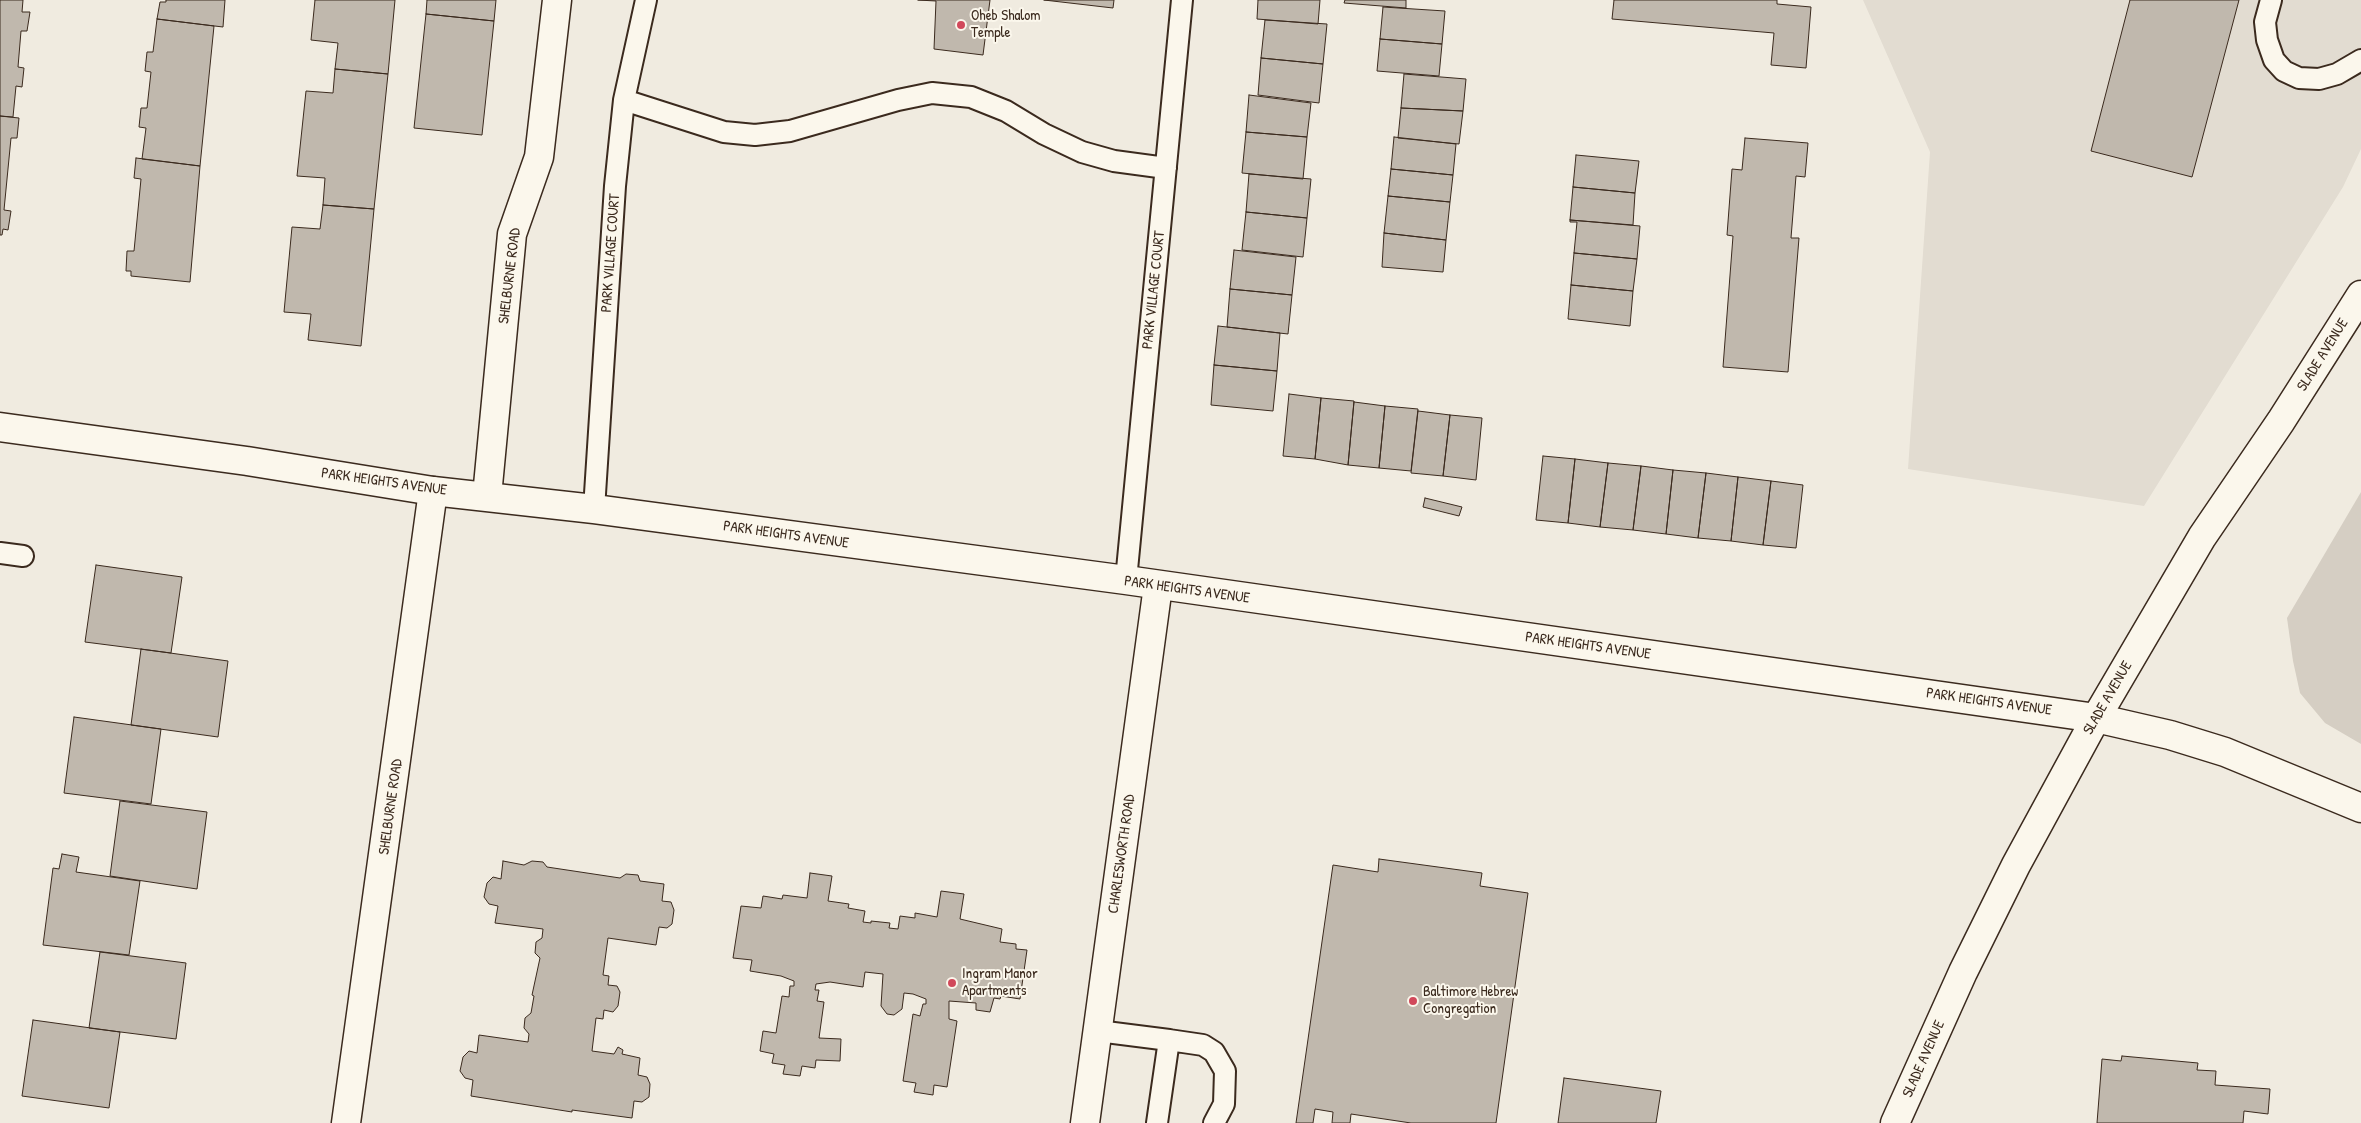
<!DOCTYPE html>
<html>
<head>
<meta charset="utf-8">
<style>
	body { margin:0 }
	canvas { display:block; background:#f0ebe0 }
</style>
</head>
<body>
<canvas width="2361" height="1123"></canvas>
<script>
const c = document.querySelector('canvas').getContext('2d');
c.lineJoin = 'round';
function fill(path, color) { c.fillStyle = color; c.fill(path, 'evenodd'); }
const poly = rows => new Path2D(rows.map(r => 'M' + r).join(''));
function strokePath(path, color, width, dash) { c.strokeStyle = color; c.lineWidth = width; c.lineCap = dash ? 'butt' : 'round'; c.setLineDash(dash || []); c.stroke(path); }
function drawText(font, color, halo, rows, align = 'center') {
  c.font = font + ' "Patrick Hand",sans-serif'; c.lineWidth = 4; c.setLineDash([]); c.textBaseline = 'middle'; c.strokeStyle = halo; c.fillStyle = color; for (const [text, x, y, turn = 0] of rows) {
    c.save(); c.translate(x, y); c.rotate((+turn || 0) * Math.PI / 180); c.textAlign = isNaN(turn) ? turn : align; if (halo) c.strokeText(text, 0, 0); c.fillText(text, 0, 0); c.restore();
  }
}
fill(poly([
	[1863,0,2361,0,2361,149,2343,187,2144,506,1908,469,1930,152]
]), '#e2dcd1');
fill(poly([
	[2361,492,2361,744,2325,723,2300,693,2293,661,2287,618]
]), '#d5cec3');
const building = poly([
	[0,0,23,0,22,12,30,12,27,31,21,31,18,67,24,68,22,87,16,86,13,117,0,116,0,0],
	[166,0,225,0,223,27,157,19,160,2,166,2,166,0],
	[315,0,395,0,388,74,335,69,338,43,311,40,315,0],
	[427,0,496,0,494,21,426,14,427,0],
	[918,0,990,0,983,55,934,49,936,1,918,0],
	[1044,0,1114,0,1113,8,1044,0],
	[1258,0,1320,0,1318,24,1257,19,1258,0],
	[1345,0,1406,0,1406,8,1344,3,1345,0],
	[1614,0,1777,0,1777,4,1811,7,1806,68,1771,65,1774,33,1612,19,1614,0],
	[2130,0,2239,0,2192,177,2091,151,2130,0],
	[1383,7,1445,11,1442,44,1380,39,1383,7],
	[426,14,494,21,482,135,414,128,426,14],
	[157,19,214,26,200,166,142,159,146,128,139,127,141,108,147,108,151,72,145,71,147,52,153,52,157,19],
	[1265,20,1327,24,1323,64,1261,58,1265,20],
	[1380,39,1442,44,1439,76,1377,71,1380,39],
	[1261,58,1323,64,1319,103,1258,95,1261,58],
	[335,69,388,74,374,209,323,205,325,178,297,176,306,91,333,93,335,69],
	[1404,74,1466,79,1463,111,1401,108,1404,74],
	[1249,95,1311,103,1307,137,1246,132,1249,95],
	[1401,108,1463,111,1459,144,1398,138,1401,108],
	[0,116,19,118,17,138,11,138,4,210,11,211,8,230,3,229,2,235,0,235,0,116],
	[1246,132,1307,137,1303,179,1242,173,1246,132],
	[1394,137,1456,144,1453,175,1391,169,1394,137],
	[1745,138,1808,143,1805,177,1796,176,1791,238,1799,238,1788,372,1723,367,1733,236,1727,235,1732,169,1742,170,1745,138],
	[1576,155,1639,161,1635,193,1573,187,1576,155],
	[136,158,200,166,190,282,131,276,131,271,126,271,127,251,134,251,141,179,134,178,136,158],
	[1391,169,1453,175,1450,202,1388,196,1391,169],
	[1249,174,1311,179,1307,218,1246,212,1249,174],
	[1573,187,1635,193,1633,225,1570,220,1573,187],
	[1388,196,1450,202,1446,240,1384,233,1388,196],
	[323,205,374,209,361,346,308,340,311,314,284,312,292,227,320,229,323,205],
	[1246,212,1307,218,1303,257,1242,250,1246,212],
	[1570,220,1640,226,1637,259,1574,253,1577,222,1570,222,1570,220],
	[1384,233,1446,240,1443,272,1382,267,1384,233],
	[1234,250,1296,257,1292,295,1230,289,1234,250],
	[1574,253,1637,259,1633,291,1571,285,1574,253],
	[1571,285,1633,291,1630,326,1568,319,1571,285],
	[1230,289,1292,295,1288,334,1227,327,1230,289],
	[1218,326,1280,333,1277,371,1214,365,1218,326],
	[1214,365,1277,371,1273,411,1211,405,1214,365],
	[1289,394,1321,398,1315,459,1283,456,1289,394],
	[1321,398,1354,401,1348,465,1315,459,1321,398],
	[1354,402,1385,406,1379,468,1348,465,1354,402],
	[1385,406,1418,409,1411,471,1379,468,1385,406],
	[1418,411,1450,415,1443,476,1411,473,1418,411],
	[1450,415,1482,418,1476,480,1443,476,1450,415],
	[1543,456,1575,459,1568,523,1536,520,1543,456],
	[1575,459,1608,463,1600,527,1568,523,1575,459],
	[1608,463,1641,466,1633,530,1600,527,1608,463],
	[1641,466,1673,470,1666,534,1633,530,1641,466],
	[1673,470,1706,473,1698,538,1666,534,1673,470],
	[1706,473,1738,477,1731,541,1698,538,1706,473],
	[1738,477,1771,481,1763,545,1731,541,1738,477],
	[1771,481,1803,485,1796,548,1763,545,1771,481],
	[1425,498,1462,507,1459,516,1423,507,1425,498],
	[96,565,182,577,171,653,85,642,96,565],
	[141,649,228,661,218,737,131,725,141,649],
	[74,717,161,729,151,804,64,793,74,717],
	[120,801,207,812,197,889,110,876,120,801],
	[62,854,79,857,76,872,140,881,129,955,43,945,53,868,59,869,62,854],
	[1379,859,1482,873,1480,886,1528,893,1496,1123,1411,1123,1351,1114,1350,1123,1332,1123,1333,1112,1315,1109,1313,1123,1296,1123,1333,865,1378,872,1379,859],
	[503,861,524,865,532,861,543,862,547,867,620,878,626,874,638,875,640,881,664,884,662,901,671,902,674,910,672,924,667,928,659,927,656,945,608,938,603,975,609,976,608,985,617,986,620,992,618,1006,613,1012,604,1010,603,1019,596,1018,592,1051,614,1054,618,1047,623,1050,622,1054,640,1058,638,1075,647,1077,650,1084,649,1097,642,1102,634,1101,632,1118,572,1110,572,1112,471,1096,473,1080,465,1078,460,1071,463,1057,469,1051,477,1053,479,1035,528,1042,529,1034,524,1028,525,1018,531,1013,534,996,532,995,540,958,535,953,536,942,542,938,543,929,495,923,498,906,489,904,484,897,487,883,493,877,501,879,503,861],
	[810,873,832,876,828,901,849,904,848,908,865,911,863,922,871,923,871,921,890,923,889,928,898,929,900,916,915,918,915,913,937,917,941,891,964,894,960,919,1002,929,1000,942,1016,944,1016,949,1027,950,1020,999,1001,996,1000,999,994,998,990,1012,976,1010,976,1003,949,1001,949,1019,957,1021,947,1087,934,1085,933,1095,914,1092,916,1083,903,1081,913,1014,920,1016,923,1004,926,1004,926,999,913,994,904,993,902,1009,894,1015,887,1014,881,1006,883,974,865,972,863,987,830,982,816,984,815,990,819,990,817,1001,824,1002,819,1038,841,1039,840,1061,816,1060,815,1068,802,1066,800,1076,783,1074,785,1065,772,1063,774,1054,760,1051,763,1031,776,1033,782,996,789,997,790,986,794,986,794,981,781,976,750,971,752,960,733,958,741,906,761,908,763,896,782,899,783,895,807,898,810,873],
	[100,952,186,963,176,1039,89,1028,100,952],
	[33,1020,120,1032,109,1108,22,1096,33,1020],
	[2122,1056,2198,1063,2197,1070,2216,1071,2215,1085,2270,1089,2268,1114,2244,1111,2243,1123,2097,1123,2102,1059,2121,1061,2122,1056],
	[1564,1078,1661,1091,1656,1123,1558,1123,1564,1078]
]);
fill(building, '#c0b8ad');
strokePath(building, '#3b2a1e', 1);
const lane = poly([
	[2271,0,2265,22,2267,40,2274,60,2284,71,2299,78,2319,79,2337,74,2361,60],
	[624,100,724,132,755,135,790,131,898,100,932,93,971,97,1006,111,1044,134,1082,152,1114,161,1166,168],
	[594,509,615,186,624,100,646,0],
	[0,553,23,556],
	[1126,580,1182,0],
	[1098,1031,1169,1040,1157,1123],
	[1169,1040,1203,1045,1214,1052,1225,1071,1224,1104,1214,1123]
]);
const street = poly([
	[487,496,512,234,539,157,557,0],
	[346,1123,433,491],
	[1085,1123,1158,586]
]);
const secondary = poly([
	[0,427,247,461,433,491,594,509,1126,580,2096,718,2170,735,2225,752,2361,808],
	[1895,1123,1963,972,2016,865,2096,718,2202,537,2281,421,2361,295]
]);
strokePath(lane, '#3b2a1e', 24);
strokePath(street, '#3b2a1e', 31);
strokePath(secondary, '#3b2a1e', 31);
strokePath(lane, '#fbf7ec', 20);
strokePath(street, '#fbf7ec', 28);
strokePath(secondary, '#fbf7ec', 28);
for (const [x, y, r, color] of [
	[961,25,5,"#d1495b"],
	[952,983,5,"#d1495b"],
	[1413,1001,5,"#d1495b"]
]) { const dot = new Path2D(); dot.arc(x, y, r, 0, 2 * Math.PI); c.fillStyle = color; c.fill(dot); strokePath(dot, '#fbf7ec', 2); }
drawText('15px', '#3b2a1e', '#fbf7ec', [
	["Oheb Shalom",971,16],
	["Temple",971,33],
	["Ingram Manor",962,974],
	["Apartments",962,991],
	["Baltimore Hebrew",1423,992],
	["Congregation",1423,1009]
], 'left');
drawText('15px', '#3b2a1e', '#fbf7ec', [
	["PARK VILLAGE COURT",611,253,-86],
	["SHELBURNE ROAD",510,276,-83],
	["PARK VILLAGE COURT",1154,290,-84],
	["SLADE AVENUE",2323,355,-58],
	["PARK HEIGHTS AVENUE",384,482,8],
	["PARK HEIGHTS AVENUE",786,535,8],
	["PARK HEIGHTS AVENUE",1187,590,8],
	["PARK HEIGHTS AVENUE",1588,646,8],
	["SLADE AVENUE",2108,698,-60],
	["PARK HEIGHTS AVENUE",1989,702,8],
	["SHELBURNE ROAD",391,807,-82],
	["CHARLESWORTH ROAD",1122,854,-82],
	["SLADE AVENUE",1924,1059,-66]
]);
</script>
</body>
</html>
